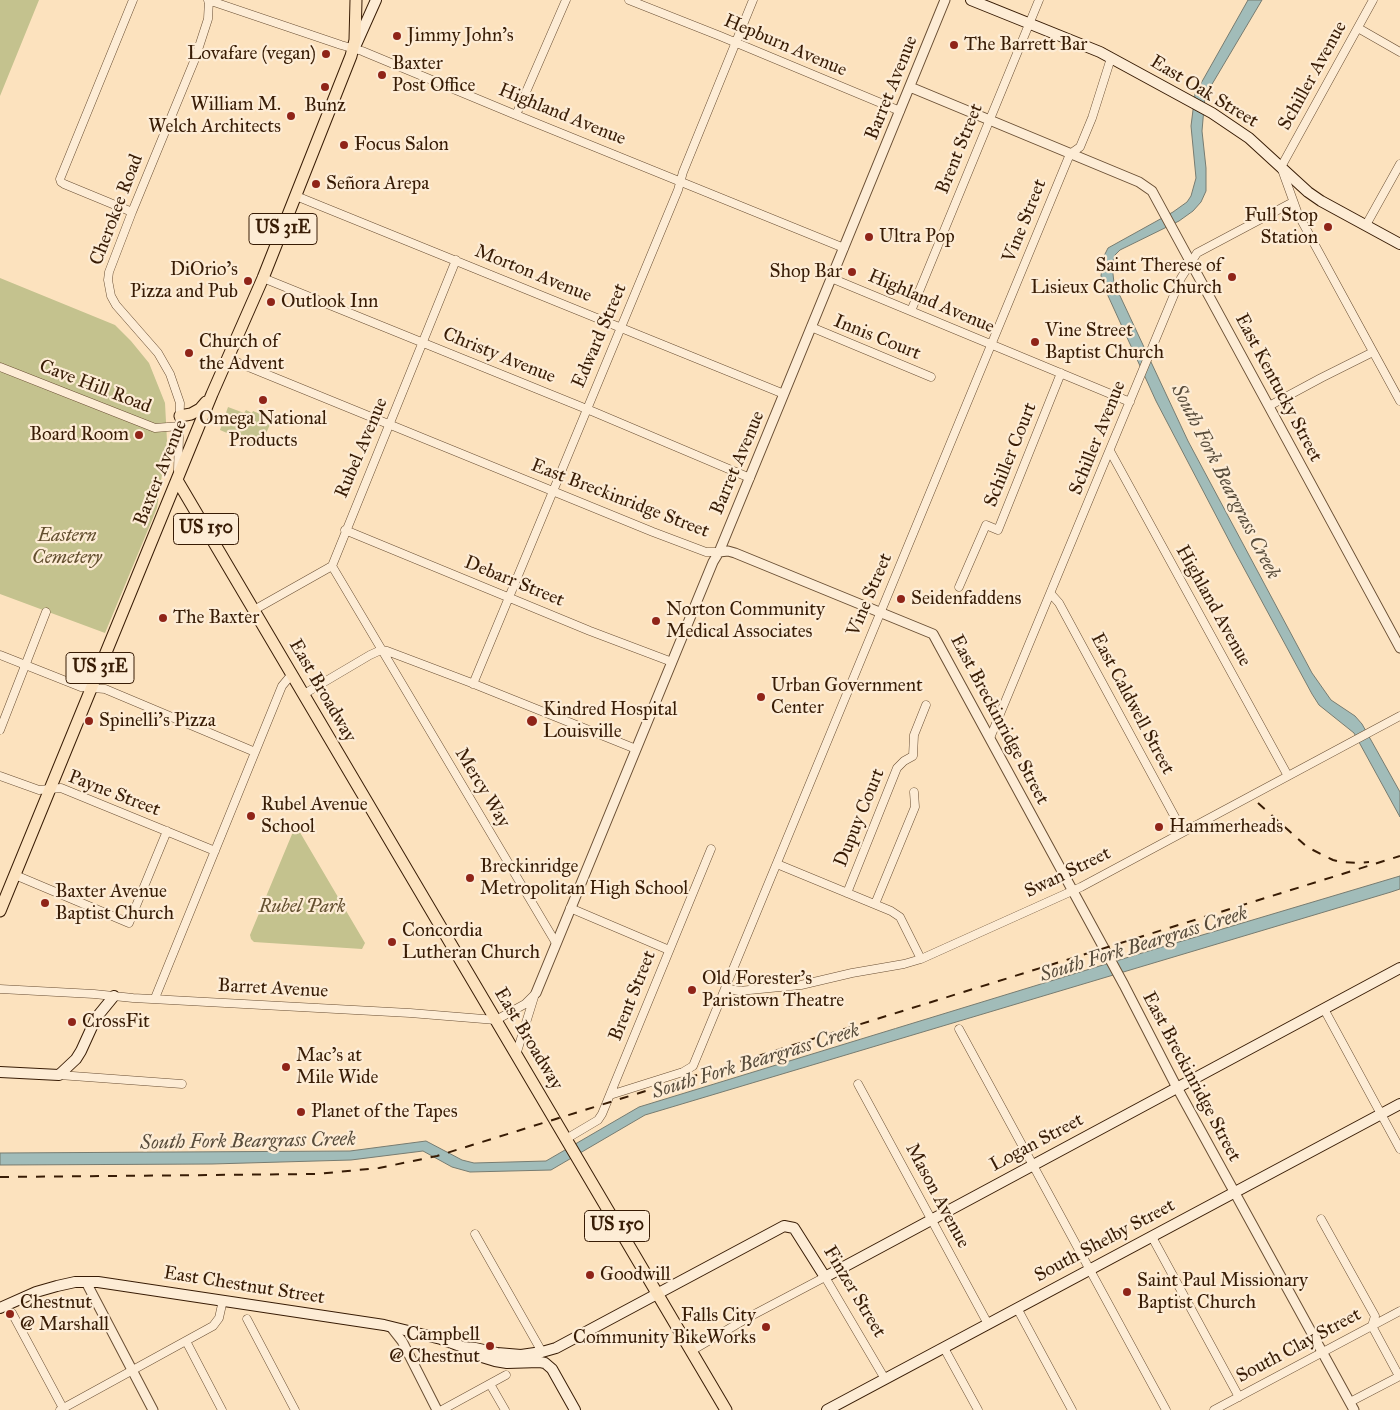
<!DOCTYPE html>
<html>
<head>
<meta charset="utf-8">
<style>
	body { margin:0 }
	canvas { display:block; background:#fce2be }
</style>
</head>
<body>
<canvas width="1400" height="1410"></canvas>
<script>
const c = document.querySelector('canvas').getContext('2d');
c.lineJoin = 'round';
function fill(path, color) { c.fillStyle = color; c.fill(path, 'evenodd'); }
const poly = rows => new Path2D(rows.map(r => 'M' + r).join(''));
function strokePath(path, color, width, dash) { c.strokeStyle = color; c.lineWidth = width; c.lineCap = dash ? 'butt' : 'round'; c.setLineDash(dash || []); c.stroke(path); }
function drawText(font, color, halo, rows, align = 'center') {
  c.font = font + ' "IM FELL Great Primer",serif'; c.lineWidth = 4.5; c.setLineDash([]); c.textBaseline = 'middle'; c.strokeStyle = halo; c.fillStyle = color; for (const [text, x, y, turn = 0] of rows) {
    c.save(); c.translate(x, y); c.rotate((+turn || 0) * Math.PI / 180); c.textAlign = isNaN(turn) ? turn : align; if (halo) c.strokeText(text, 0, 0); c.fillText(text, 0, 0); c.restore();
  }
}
fill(poly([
	[0,0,39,0,0,96],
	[0,278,115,325,131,341,149,363,165,403,167,441,157,508,105,633,0,594],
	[228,407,244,413,246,410,252,413,253,411,270,418,272,420,260,447,220,430],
	[295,827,298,829,365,943,362,949,254,942,251,939,250,935]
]), '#c4c28e');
const water = poly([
	[1248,0,1262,0,1205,96,1202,131,1206,168,1206,191,1201,202,1193,211,1179,221,1120,250,1115,255,1112,265,1114,283,1188,441,1312,673,1331,700,1355,716,1362,724,1400,792,1400,817,1354,733,1319,705,1312,694,1233,548,1156,401,1104,287,1101,276,1103,258,1108,248,1173,212,1187,202,1191,196,1196,178,1191,126,1195,94,1248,0],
	[1400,876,1400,889,1391,892,645,1115,551,1170,470,1172,452,1167,423,1151,351,1160,212,1164,0,1165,0,1153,350,1151,426,1141,462,1160,474,1163,546,1161,639,1107,1152,950,1400,876]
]);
fill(water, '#a1bcb9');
strokePath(water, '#777c71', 1);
const minor = poly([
	[208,0,341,45,362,51,516,115,844,248],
	[629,0,720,36,900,111],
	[1373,0,1281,167,1298,214,1400,401],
	[1358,28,1400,52],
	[516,115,566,0],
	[296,196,784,394],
	[132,212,64,184,61,182,60,179,133,0],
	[1366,225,1400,164],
	[263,278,594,412,750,478],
	[831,278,1130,402],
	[911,311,1039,0],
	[811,327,931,377],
	[229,359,653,532,706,552,719,552],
	[0,367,155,428,180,426],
	[1269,406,1321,378,1373,352],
	[1110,451,1288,776],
	[178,470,180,403,170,374,158,353,116,305,111,296,108,280,109,272,132,212,195,59,208,19,209,0],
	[345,530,590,631,672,662],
	[332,566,556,943],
	[959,587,986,525,998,530,1061,373],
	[1051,594,1059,603,1183,832],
	[254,610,332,566,456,260],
	[0,655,81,687,105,689,255,752],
	[473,684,678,190,683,172,753,0],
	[304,694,370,655,381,650,387,651,469,682,636,749],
	[0,730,46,612],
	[990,738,1181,278,1197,253,1293,202],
	[0,776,39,790,61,788,215,851],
	[777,864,891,911,900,917,921,959],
	[15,875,129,923,167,831],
	[847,893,897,768,904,761,913,756,914,735,926,705],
	[875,904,915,807,914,792],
	[570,908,669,950],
	[726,988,739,991,801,985,852,973,904,964,921,959,1081,887,1400,716],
	[0,989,94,994,133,998,410,1013,496,1020,525,1004,536,993],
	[155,998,282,686,292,674],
	[1324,1009,1400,1149],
	[959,1029,1166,1410],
	[516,1055,534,997],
	[59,1075,182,1084],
	[858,1084,988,1324],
	[610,1095,683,1072,693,1066,1070,154,1080,147,1092,118,1111,58],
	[566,1139,598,1120,602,1114,711,849],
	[1321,1219,1375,1316,1372,1326,1399,1376],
	[475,1234,542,1352],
	[1152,1237,1239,1397],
	[1017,1308,1072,1410],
	[12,1313,64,1410],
	[247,1319,295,1410],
	[186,1341,222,1410],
	[944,1348,978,1410],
	[691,1351,751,1316,825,1277,885,1379],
	[490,1384,505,1410],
	[1350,1402,1400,1376],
	[60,1410,213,1326,219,1318,223,1300],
	[442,1410,506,1375],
	[1214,1410,1400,1311]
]);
const tertiary = poly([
	[910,87,1139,182,1152,191,1400,648],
	[719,552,728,551,735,553,933,634,1124,985,1174,1082,1354,1410],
	[536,993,713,562,719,552,781,401,945,0],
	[86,1282,153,1410],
	[391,1327,402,1341,437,1410]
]);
const secondary = poly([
	[971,0,1100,52,1212,113,1249,138,1308,192,1321,201,1400,244],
	[355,47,376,0],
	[0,1072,59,1075,76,1059,81,1051,96,1018,114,996],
	[0,1308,36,1292,57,1286,75,1282,98,1282,384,1325,441,1339,463,1347,475,1348,497,1353,521,1355,542,1352,556,1348,784,1226,794,1228,825,1277,1400,968],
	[463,1347,472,1354,495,1361,507,1363,540,1362,545,1363,552,1369,575,1410],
	[827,1410,1400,1104]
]);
const primary = poly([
	[180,416,191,414,200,409,206,402],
	[177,480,726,1410],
	[0,911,212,394,263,278,351,56,355,40,356,0]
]);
strokePath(minor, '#694e33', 9);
strokePath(tertiary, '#694e33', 11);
strokePath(secondary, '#381c05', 12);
strokePath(primary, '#381c05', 13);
strokePath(minor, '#fdecd5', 8);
strokePath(tertiary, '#fdecd5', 9);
strokePath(secondary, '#fdecd5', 10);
strokePath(primary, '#fce2be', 11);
strokePath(poly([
	[1258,803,1307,847,1333,860,1341,862,1358,863,1369,862],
	[0,1177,317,1174,379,1168,437,1156,1400,856]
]), '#381c05', 2, [9, 9]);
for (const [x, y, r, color] of [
	[397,36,5,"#8f2418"],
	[954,45,5,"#8f2418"],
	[326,54,5,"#8f2418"],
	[382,75,5,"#8f2418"],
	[325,87,5,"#8f2418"],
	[291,116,5,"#8f2418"],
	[344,145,5,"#8f2418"],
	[316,184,5,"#8f2418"],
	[1328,227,5,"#8f2418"],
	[869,237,5,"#8f2418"],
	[852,272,5,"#8f2418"],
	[1232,277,5,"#8f2418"],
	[248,281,5,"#8f2418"],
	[271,302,5,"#8f2418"],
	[1035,342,5,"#8f2418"],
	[189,353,5,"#8f2418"],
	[263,400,5,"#8f2418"],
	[139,435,5,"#8f2418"],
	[901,599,5,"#8f2418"],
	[163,618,5,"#8f2418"],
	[656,621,5,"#8f2418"],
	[761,697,5,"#8f2418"],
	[89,721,5,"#8f2418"],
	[532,721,6,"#8f2418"],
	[251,816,5,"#8f2418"],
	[1159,827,5,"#8f2418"],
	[470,878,5,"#8f2418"],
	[45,903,5,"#8f2418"],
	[392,942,5,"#8f2418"],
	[692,990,5,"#8f2418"],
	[72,1022,5,"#8f2418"],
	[286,1067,5,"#8f2418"],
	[301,1112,5,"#8f2418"],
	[590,1275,5,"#8f2418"],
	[1127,1292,5,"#8f2418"],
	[10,1314,5,"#8f2418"],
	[766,1327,5,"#8f2418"],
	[490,1346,5,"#8f2418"]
]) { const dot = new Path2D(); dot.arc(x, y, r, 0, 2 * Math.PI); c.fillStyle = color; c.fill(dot); strokePath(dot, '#fdecd5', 2); }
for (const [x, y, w] of [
	[283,229,68],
	[206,529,65],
	[100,668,68],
	[617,1226,65]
]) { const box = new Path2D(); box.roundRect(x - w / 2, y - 15.5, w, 31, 4); c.fillStyle = '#fdecd5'; c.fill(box); strokePath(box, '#381c05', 1); }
drawText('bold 18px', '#381c05', null, [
	["US 31E",283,229],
	["US 150",206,529],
	["US 31E",100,668],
	["US 150",617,1226]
]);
drawText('19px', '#381c05', '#fdecd5', [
	["Jimmy John's",407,36],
	["The Barrett Bar",964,45],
	["Lovafare (vegan)",316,54,"right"],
	["Baxter",392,64],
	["Post Office",392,86],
	["William M.",281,105,"right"],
	["Welch Architects",281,127,"right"],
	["Bunz",325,106,"center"],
	["Focus Salon",354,145],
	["Señora Arepa",326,184],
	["Full Stop",1318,216,"right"],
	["Station",1318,238,"right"],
	["Ultra Pop",879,237],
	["Saint Therese of",1222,266,"right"],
	["Lisieux Catholic Church",1222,288,"right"],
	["DiOrio's",238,270,"right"],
	["Pizza and Pub",238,292,"right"],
	["Shop Bar",842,272,"right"],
	["Outlook Inn",281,302],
	["Vine Street",1045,331],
	["Baptist Church",1045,353],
	["Church of",199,342],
	["the Advent",199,364],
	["Omega National",263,419,"center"],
	["Products",263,441,"center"],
	["Board Room",129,435,"right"],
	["Seidenfaddens",911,599],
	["Norton Community",666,610],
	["Medical Associates",666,632],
	["The Baxter",173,618],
	["Urban Government",771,686],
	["Center",771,708],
	["Kindred Hospital",543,710],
	["Louisville",543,732],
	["Spinelli's Pizza",99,721],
	["Rubel Avenue",261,805],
	["School",261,827],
	["Hammerheads",1169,827],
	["Breckinridge",480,867],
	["Metropolitan High School",480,889],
	["Baxter Avenue",55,892],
	["Baptist Church",55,914],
	["Concordia",402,931],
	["Lutheran Church",402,953],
	["Old Forester's",702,979],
	["Paristown Theatre",702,1001],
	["CrossFit",82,1022],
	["Mac's at",296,1056],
	["Mile Wide",296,1078],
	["Planet of the Tapes",311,1112],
	["Goodwill",600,1275],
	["Saint Paul Missionary",1137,1281],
	["Baptist Church",1137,1303],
	["Chestnut",20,1303],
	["@ Marshall",20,1325],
	["Falls City",756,1316,"right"],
	["Community BikeWorks",756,1338,"right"],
	["Campbell",480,1335,"right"],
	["@ Chestnut",480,1357,"right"]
], 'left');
drawText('19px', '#381c05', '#fdecd5', [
	["Hepburn Avenue",785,46,23],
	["Schiller Avenue",1313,76,-61],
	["Barret Avenue",892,88,-68],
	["East Oak Street",1204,92,31],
	["Highland Avenue",562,115,22],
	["Brent Street",960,149,-68],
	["Cherokee Road",117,210,-69],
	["Vine Street",1025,221,-68],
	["Morton Avenue",533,274,22],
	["Highland Avenue",931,302,23],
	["Edward Street",600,336,-67],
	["Innis Court",877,338,22],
	["Christy Avenue",499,356,22],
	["Cave Hill Road",95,387,21],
	["East Kentucky Street",1278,388,62],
	["Schiller Avenue",1098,438,-68],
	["Rubel Avenue",362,448,-67],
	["Schiller Court",1011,455,-68],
	["Barret Avenue",738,463,-67],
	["Baxter Avenue",161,473,-68],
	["East Breckinridge Street",620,499,21],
	["Debarr Street",514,582,22],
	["Vine Street",870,595,-67],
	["Highland Avenue",1213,606,61],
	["East Broadway",322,691,60],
	["East Caldwell Street",1132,704,62],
	["East Breckinridge Street",999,720,62],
	["Mercy Way",482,788,59],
	["Payne Street",114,794,21],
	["Dupuy Court",860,818,-68],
	["Swan Street",1068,873,-26],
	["Barret Avenue",273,989,3],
	["Brent Street",633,996,-68],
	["East Broadway",528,1039,59],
	["East Breckinridge Street",1191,1077,62],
	["Logan Street",1037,1143,-28],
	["Mason Avenue",937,1196,62],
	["South Shelby Street",1105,1241,-28],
	["East Chestnut Street",244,1286,9],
	["Finzer Street",854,1292,59],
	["South Clay Street",1299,1346,-28]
]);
drawText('italic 19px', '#624e2e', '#fdecd5', [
	["Eastern",67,536],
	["Cemetery",67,558],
	["Rubel Park",302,907]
]);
drawText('italic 20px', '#584c3b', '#fdecd5', [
	["South Fork Beargrass Creek",1225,482,63],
	["South Fork Beargrass Creek",1144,945,-17],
	["South Fork Beargrass Creek",756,1062,-17],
	["South Fork Beargrass Creek",248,1142,-1]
]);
</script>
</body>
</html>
